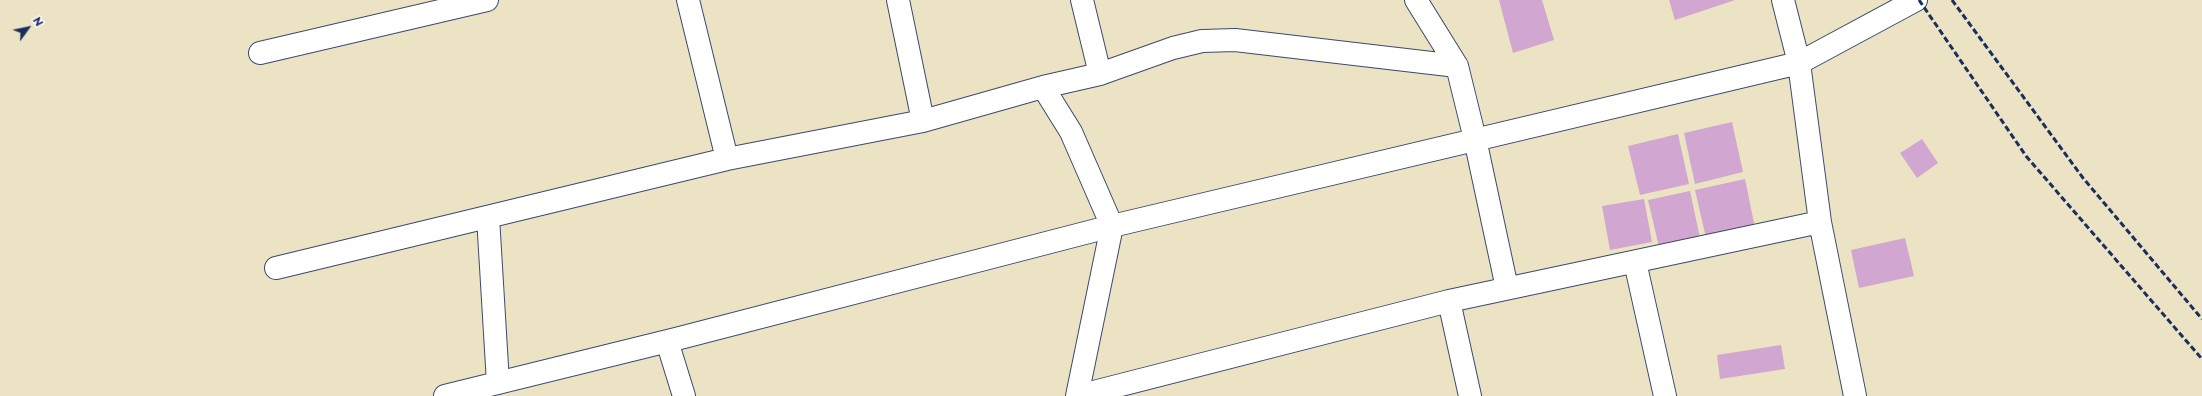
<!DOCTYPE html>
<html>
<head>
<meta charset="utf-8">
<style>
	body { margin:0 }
	#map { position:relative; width:2202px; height:396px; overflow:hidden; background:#ebe3c3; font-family:"Playpen Sans",sans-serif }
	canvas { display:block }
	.north { position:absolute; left:8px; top:8px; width:40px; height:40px; -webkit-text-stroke:3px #fff; paint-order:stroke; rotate:57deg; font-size:11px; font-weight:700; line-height:16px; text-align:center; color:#1b2f5e }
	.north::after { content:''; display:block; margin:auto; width:14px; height:18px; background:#1b2f5e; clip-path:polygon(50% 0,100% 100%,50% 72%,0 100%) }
</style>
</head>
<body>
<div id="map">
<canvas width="2202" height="396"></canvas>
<div class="north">N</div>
</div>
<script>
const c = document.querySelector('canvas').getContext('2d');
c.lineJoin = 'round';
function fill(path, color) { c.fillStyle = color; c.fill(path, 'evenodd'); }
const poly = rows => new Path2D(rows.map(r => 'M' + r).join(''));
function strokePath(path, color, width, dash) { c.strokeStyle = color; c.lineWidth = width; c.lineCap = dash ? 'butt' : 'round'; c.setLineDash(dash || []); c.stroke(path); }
fill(poly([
	[1499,0,1542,0,1554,40,1513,53],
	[1669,0,1735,0,1675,20],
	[1732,122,1743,172,1695,184,1684,133],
	[1678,134,1689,184,1640,195,1628,146],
	[1922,139,1938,163,1917,178,1900,153],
	[1745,179,1755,228,1706,238,1695,190],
	[1690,191,1700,238,1659,247,1648,200],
	[1644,199,1652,242,1610,250,1602,206],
	[1905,238,1914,276,1859,288,1851,250],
	[1781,345,1785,369,1720,379,1717,355]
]), '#d1a7d1');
const street = poly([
	[688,0,727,159],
	[898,0,923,121],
	[1082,0,1100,74],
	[1416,0,1457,66],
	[1783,0,1799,63,1820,222,1855,396],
	[260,53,487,0],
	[1043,87,1071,132,1112,226,1077,396],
	[488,217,498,383],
	[1635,262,1665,396],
	[276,268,727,159,923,121,1043,87,1100,74,1173,48,1202,41,1235,40,1457,66,1475,139,1507,288],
	[1449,301,1470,396],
	[667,341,684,396],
	[445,396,676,339,1112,226,1799,63,1916,0],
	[1078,396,1449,301,1820,222]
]);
strokePath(street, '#3a4a6d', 24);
strokePath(street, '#fff', 22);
strokePath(poly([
	[1919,0,2026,156,2202,359],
	[1952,0,2083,178,2202,319]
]), '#1b2f5e', 3, [6, 3]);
</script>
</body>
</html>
